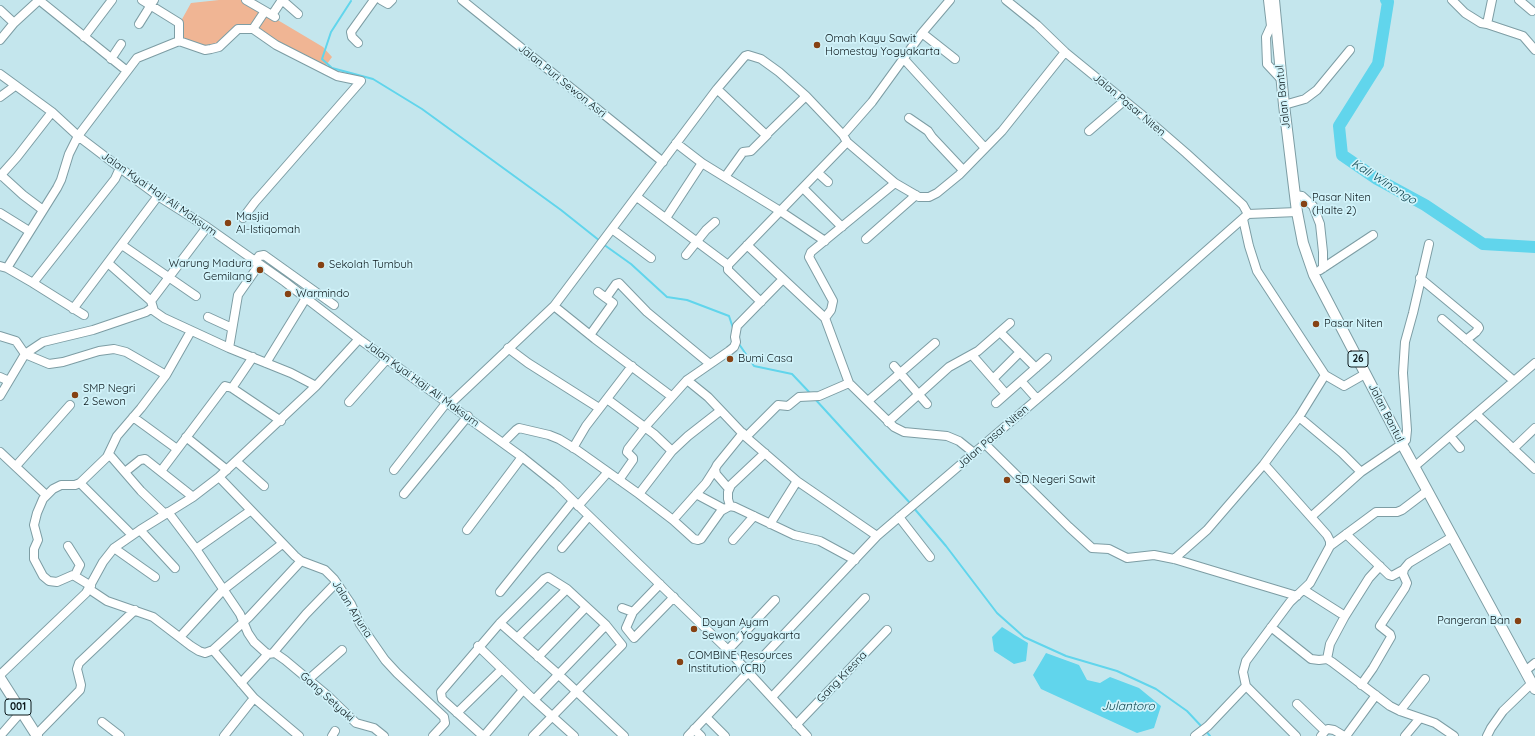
<!DOCTYPE html>
<html>
<head>
<meta charset="utf-8">
<style>
	body { margin:0 }
	canvas { display:block; background:#c4e6ed }
</style>
</head>
<body>
<canvas width="1535" height="736"></canvas>
<script>
const c = document.querySelector('canvas').getContext('2d');
c.lineJoin = 'round';
function fill(path, color) { c.fillStyle = color; c.fill(path, 'evenodd'); }
const poly = rows => new Path2D(rows.map(r => 'M' + r).join(''));
function strokePath(path, color, width, dash) { c.strokeStyle = color; c.lineWidth = width; c.lineCap = dash ? 'butt' : 'round'; c.setLineDash(dash || []); c.stroke(path); }
function drawText(font, color, halo, rows, align = 'center') {
  c.font = font + ' Quicksand,sans-serif'; c.lineWidth = 3.5; c.setLineDash([]); c.textBaseline = 'middle'; c.strokeStyle = halo; c.fillStyle = color; for (const [text, x, y, turn = 0] of rows) {
    c.save(); c.translate(x, y); c.rotate((+turn || 0) * Math.PI / 180); c.textAlign = isNaN(turn) ? turn : align; if (halo) c.strokeText(text, 0, 0); c.fillText(text, 0, 0); c.restore();
  }
}
fill(poly([
	[219,0,244,0,323,47,332,57,324,68,277,44,238,27,220,44,210,47,180,37,181,21,191,3]
]), '#f0b594');
fill(poly([
	[1002,627,1028,643,1026,661,1014,664,994,651,992,637],
	[1046,653,1079,665,1087,680,1100,683,1110,677,1139,688,1161,706,1154,728,1137,733,1041,689,1033,675]
]), '#61d5ec');
strokePath(poly([
	[351,1,331,32,322,59,332,68,373,79,422,109,561,210,600,241],
	[603,244,631,264,667,297,687,300,729,316,733,328],
	[739,344,754,366,792,374,811,394],
	[815,399,910,503],
	[913,507,946,546,997,613,1024,637,1066,656,1117,671,1156,689,1187,711,1202,727],
	[1205,730,1210,736]
]), '#61d5ec', 2);
strokePath(poly([
	[1386,0,1388,2,1378,64,1339,126,1342,155,1377,179,1425,205,1483,244,1535,247]
]), '#61d5ec', 12);
const minor = poly([
	[142,0,179,23,179,41],
	[246,0,265,11],
	[282,0,298,14],
	[381,0,388,4,392,0],
	[462,0,663,162],
	[1006,0,1037,25,1065,52,1141,114,1186,153,1243,205,1248,214],
	[1268,0,1271,26,1266,37,1267,64,1281,79],
	[1452,0,1465,13,1481,23,1487,24,1523,36,1535,50],
	[1519,0,1532,11],
	[0,10,14,23],
	[272,15,282,0],
	[139,24,154,0],
	[1487,24,1492,0],
	[253,29,265,11,275,17],
	[922,33,955,59],
	[84,37,112,0],
	[0,40,14,23,39,0,127,71],
	[358,43,352,37,351,32,374,0],
	[903,58,985,148],
	[111,59,121,44],
	[0,74,52,112,78,136,120,168,158,196,207,227,285,282,359,339,522,457,557,485,728,650,807,736],
	[717,89,766,135,806,96],
	[0,97,15,86],
	[1284,105,1305,99,1317,90,1350,50],
	[909,118,928,131,932,137,963,170],
	[1089,131,1124,101],
	[843,135,872,102,922,33,950,0],
	[702,163,780,211,825,241],
	[818,173,828,182],
	[1,175,23,195,43,210],
	[0,176,17,157,52,112],
	[725,177,743,152,751,151,767,135],
	[895,183,811,252,809,257,833,301,831,310,825,318,849,383,894,427,904,432,947,436,959,441,974,453],
	[803,188,842,227],
	[1295,195,1302,196,1313,206,1320,224,1323,252,1323,268],
	[637,197,728,265,847,142],
	[0,213,29,231],
	[666,218,702,163,676,143],
	[1243,219,1249,246,1257,271,1325,375,1344,386,1365,374],
	[612,229,651,258],
	[866,239,916,195],
	[122,245,196,296],
	[747,245,825,318],
	[686,255,706,230,715,222],
	[255,262,259,256,264,255,334,305],
	[108,263,151,301,154,311,164,318,229,348,291,373,316,386],
	[728,265,728,270,761,302],
	[0,266,7,268,33,283,84,315],
	[7,268,57,188,61,180,69,154,78,136,137,58,179,41,205,50,211,49,219,47,238,29,253,29,276,45,337,76,361,81,255,202,243,218],
	[1320,270,1373,235],
	[1420,278,1478,326,1479,328,1476,332,1466,340],
	[33,283,115,179,120,168],
	[598,292,606,298],
	[151,301,207,227],
	[554,306,595,339,671,396],
	[73,309,158,196],
	[208,317,232,328],
	[1442,319,1514,381],
	[1000,332,1036,368],
	[590,335,613,303,606,298,616,284,619,283,647,312,710,364],
	[0,336,16,341,25,354,49,364,63,362,99,351,114,349,126,352,166,375],
	[229,348,238,295,259,265],
	[508,348,528,363,599,408],
	[972,355,1006,394],
	[266,363,306,298],
	[894,366,927,404],
	[1325,375,1299,417,1264,464,1327,535,1330,541,1330,546],
	[0,377,9,381],
	[993,379,1020,352],
	[687,380,708,397,746,437,797,481,877,536],
	[1021,381,1037,399],
	[232,388,253,357],
	[0,396,25,354,43,342,93,330,146,312,152,308],
	[607,399,654,434,672,451],
	[868,401,935,343],
	[349,402,387,359],
	[996,403,1047,358],
	[450,404,554,306,717,89,745,56,748,55,761,59,779,72,806,96,843,135,847,142,895,183,919,197,929,197,937,193,959,175,1002,131,1065,52],
	[1476,414,1535,469],
	[133,417,177,449],
	[1299,417,1342,453,1361,472],
	[888,422,949,367,978,351,1010,323],
	[1450,436,1460,448],
	[186,437,227,470],
	[746,437,778,405,788,406,799,397,819,396,849,383],
	[503,443,516,430,519,428,549,435,559,439,577,450,639,494,673,520,694,539,698,540,701,539,721,511,730,506,735,507,794,535,820,541,855,560],
	[985,444,1069,527,1092,548,1109,549,1127,558,1154,555,1174,559,1297,596],
	[573,448,586,426,632,366],
	[1513,449,1535,428],
	[0,452,46,495],
	[109,454,141,491,165,514],
	[237,462,264,486],
	[16,466,70,405],
	[1414,467,1535,363],
	[394,470,447,402],
	[161,471,225,386,232,388,281,421],
	[125,472,140,460,145,459,193,497],
	[219,477,295,556,301,561,325,570,334,579,351,604,360,624,385,660,397,673,444,717,445,723,433,736],
	[619,480,633,460,633,458,627,452,628,449,645,427,687,380,729,351,734,347,736,342,735,337,737,326,782,280],
	[80,483,132,535],
	[729,489,716,474,715,469,717,465,743,433],
	[404,494,468,416],
	[639,494,672,451,688,436,720,411],
	[696,494,724,509],
	[578,506,608,472],
	[730,506,728,499,728,492,731,485,765,453],
	[168,512,196,549,240,614,248,633,254,642,265,652,268,654,275,653,285,660,327,695,356,723,374,728,384,736],
	[1312,516,1361,472,1402,444,1406,440,1407,430,1403,373,1405,342,1413,313,1429,244],
	[899,517,930,557],
	[673,520,706,483,715,469],
	[770,524,797,481],
	[140,530,175,568],
	[467,530,522,457],
	[1346,534,1389,575,1392,576,1403,570],
	[733,540,754,516],
	[68,546,80,565,75,575],
	[114,548,155,577],
	[562,548,589,516],
	[196,549,250,511],
	[1174,559,1207,530,1264,464],
	[91,586,73,575,57,582,49,581,43,576,34,559,34,549,38,540,34,525,37,513,43,499,53,489,61,485,75,485,80,483,107,457,117,436,141,408,166,375,191,331],
	[89,589,107,601,153,617,191,646,199,651,205,653,213,650,249,617,301,561],
	[1304,590,1345,616],
	[500,592,573,501],
	[622,608,633,612,660,584],
	[633,612,626,628,634,638,674,597],
	[500,623,558,674,624,736],
	[1271,627,1311,659,1319,660,1327,659,1332,662,1390,706,1400,711,1435,723,1454,736],
	[180,637,223,590,282,544],
	[517,638,567,589],
	[478,646,534,700,574,736],
	[213,650,254,698,299,736],
	[728,650,775,600],
	[273,653,306,614,336,583],
	[538,657,586,607],
	[1327,659,1330,644,1345,616,1369,578,1380,566],
	[1525,671,1535,663],
	[0,675,86,593,103,562,114,548,140,530,193,497,219,477,316,386,359,339],
	[309,679,342,650],
	[241,683,268,654],
	[1361,685,1373,668,1391,637,1390,634,1380,626,1405,588,1407,583,1403,574,1404,569,1409,563,1452,537],
	[1246,686,1296,736],
	[772,697,865,598],
	[534,700,606,625],
	[1297,704,1325,731],
	[1400,711,1425,679],
	[457,713,502,669],
	[706,717,725,736],
	[102,722,120,736],
	[796,725,887,630],
	[694,729,701,736],
	[36,735,80,690,81,685,77,669,79,663,135,610],
	[0,736,21,712],
	[224,736,254,698],
	[332,736,335,731],
	[483,736,442,699,441,692,500,623,544,579,548,577,567,589,606,625,622,645,533,736],
	[484,736,523,690],
	[688,736,877,536,1063,377,1248,214,1297,212],
	[1195,736,1208,726,1246,686,1243,672,1246,661,1290,602,1310,583,1330,546,1376,512,1397,512,1402,510,1427,491],
	[1321,736,1325,731,1328,729,1334,730,1344,736],
	[1346,736,1376,695],
	[1405,736,1420,718],
	[1487,736,1491,728,1503,711,1532,683]
]);
const major = poly([
	[1274,0,1284,105,1297,212,1303,243,1314,275,1402,444,1535,689],
	[0,678,37,736]
]);
strokePath(minor, '#7d9da4', 10);
strokePath(major, '#7d9da4', 12);
strokePath(minor, '#fff', 8);
strokePath(major, '#fff', 10);
for (const [x, y, r, color] of [
	[817,45,4,"#864214"],
	[1304,204,4,"#864214"],
	[228,223,4,"#864214"],
	[321,265,4,"#864214"],
	[260,270,4,"#864214"],
	[288,294,4,"#864214"],
	[1316,324,4,"#864214"],
	[730,359,4,"#864214"],
	[75,395,4,"#864214"],
	[1007,480,4,"#864214"],
	[1518,621,4,"#864214"],
	[694,629,4,"#864214"],
	[680,662,4,"#864214"]
]) { const dot = new Path2D(); dot.arc(x, y, r, 0, 2 * Math.PI); c.fillStyle = color; c.fill(dot); strokePath(dot, '#d1f3fa', 1.5); }
for (const [x, y, w] of [
	[1358,359,20],
	[18,707,26]
]) { const box = new Path2D(); box.roundRect(x - w / 2, y - 8, w, 16, 3); c.fillStyle = '#d1f3fa'; c.fill(box); strokePath(box, '#0c181b', 1); }
drawText('bold 10px', '#0c181b', null, [
	["26",1358,359],
	["001",18,707]
]);
drawText('11px', '#0c181b', '#d1f3fa', [
	["Omah Kayu Sawit",825,39],
	["Homestay Yogyakarta",825,52],
	["Pasar Niten",1312,198],
	["(Halte 2)",1312,211],
	["Masjid",236,217],
	["Al-Istiqomah",236,230],
	["Warung Madura",252,264,"right"],
	["Gemilang",252,277,"right"],
	["Sekolah Tumbuh",329,265],
	["Warmindo",296,294],
	["Pasar Niten",1324,324],
	["Bumi Casa",738,359],
	["SMP Negri",83,389],
	["2 Sewon",83,402],
	["SD Negeri Sawit",1015,480],
	["Pangeran Ban",1510,621,"right"],
	["Doyan Ayam",702,623],
	["Sewon, Yogyakarta",702,636],
	["COMBINE Resources",688,656],
	["Institution (CRI)",688,669]
], 'left');
drawText('11px', '#0c181b', '#d1f3fa', [
	["Jalan Puri Sewon Asri",562,81,39],
	["Jalan Bantul",1283,97,-96],
	["Jalan Pasar Niten",1129,105,40],
	["Jalan Kyai Haji Ali Maksum",159,194,35],
	["Jalan Kyai Haji Ali Maksum",422,384,36],
	["Jalan Bantul",1386,413,63],
	["Jalan Pasar Niten",993,437,-41],
	["Jalan Arjuna",352,609,58],
	["Gang Kresna",842,677,-46],
	["Gang Setyaki",327,697,42]
]);
drawText('italic 12px', '#0e434d', '#d1f3fa', [
	["Kali Winongo",1384,182,32],
	["Julantoro",1128,706]
]);
</script>
</body>
</html>
